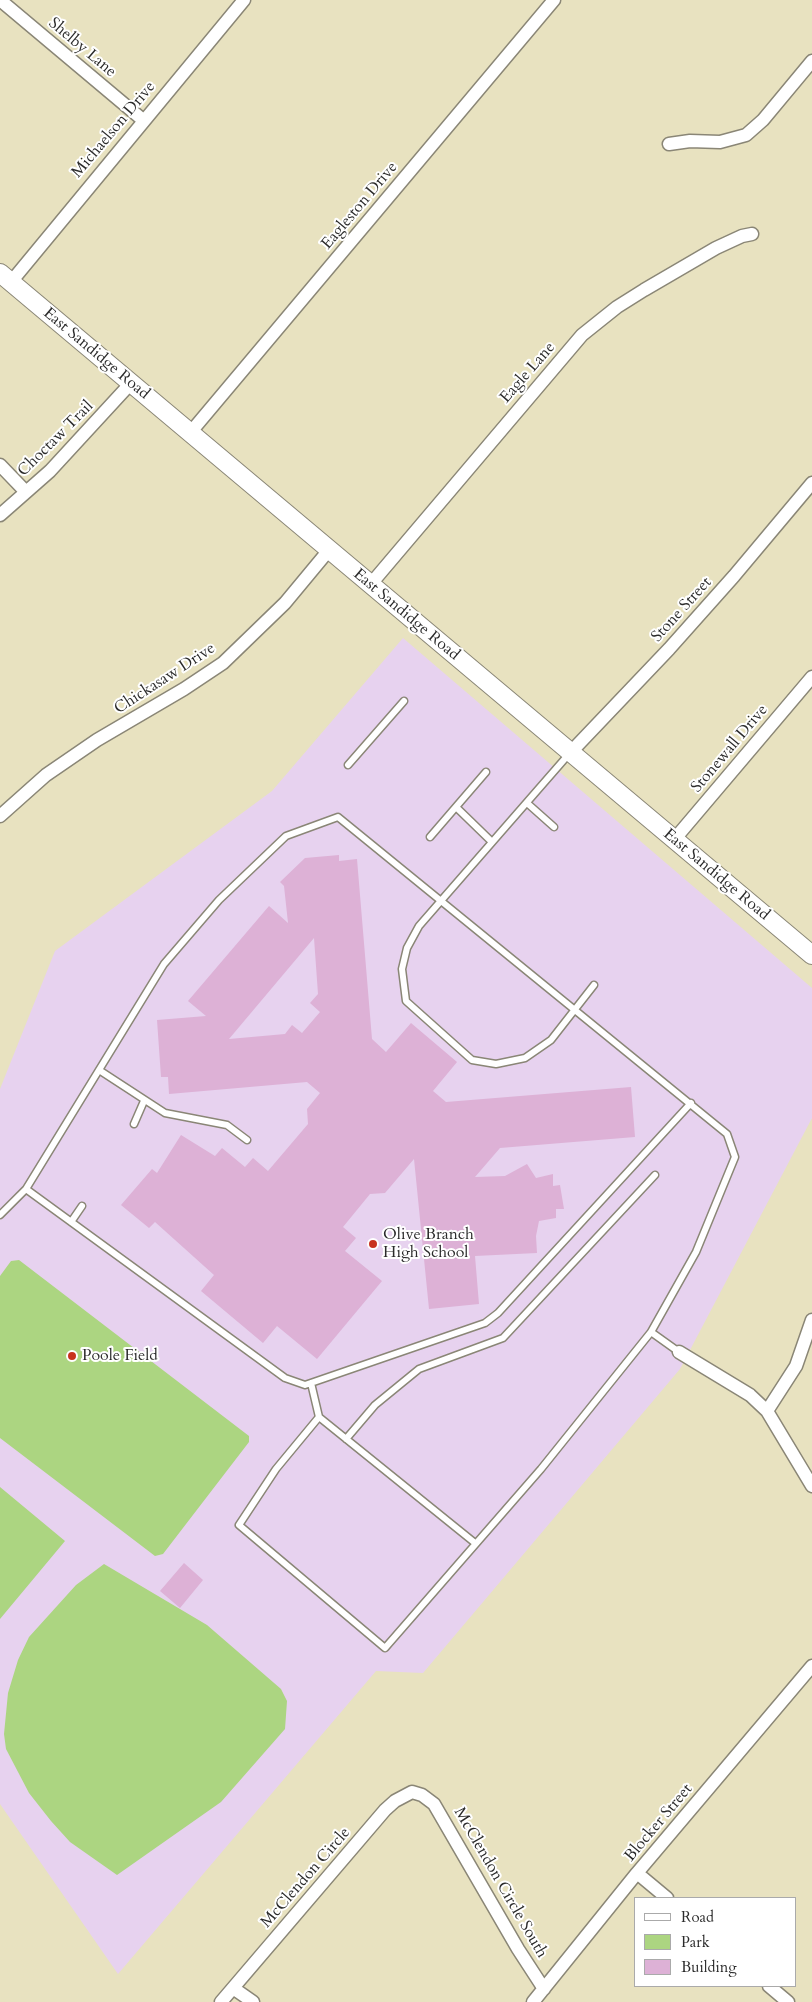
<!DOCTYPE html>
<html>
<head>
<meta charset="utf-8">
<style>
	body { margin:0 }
	#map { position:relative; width:812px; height:2002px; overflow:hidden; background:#e8e2c0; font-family:Cardo,serif }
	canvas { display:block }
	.legend { position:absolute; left:634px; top:1897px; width:162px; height:90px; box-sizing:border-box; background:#fff; border:1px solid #aaa; margin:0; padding:6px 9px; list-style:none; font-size:15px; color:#2b2b2b }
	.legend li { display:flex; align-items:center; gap:10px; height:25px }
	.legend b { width:25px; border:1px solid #aaa }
</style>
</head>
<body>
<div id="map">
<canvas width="812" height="2002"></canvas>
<ul class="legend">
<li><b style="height:6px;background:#fff"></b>Road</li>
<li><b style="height:14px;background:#acd581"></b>Park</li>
<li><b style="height:14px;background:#ddb1d6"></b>Building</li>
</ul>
</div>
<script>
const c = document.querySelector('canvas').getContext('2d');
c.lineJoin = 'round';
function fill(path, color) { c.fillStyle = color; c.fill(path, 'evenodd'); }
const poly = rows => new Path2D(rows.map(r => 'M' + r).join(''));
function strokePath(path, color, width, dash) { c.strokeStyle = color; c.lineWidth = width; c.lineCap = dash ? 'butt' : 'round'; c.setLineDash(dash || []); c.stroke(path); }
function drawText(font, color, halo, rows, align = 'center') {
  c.font = font + ' Cardo,serif'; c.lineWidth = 4; c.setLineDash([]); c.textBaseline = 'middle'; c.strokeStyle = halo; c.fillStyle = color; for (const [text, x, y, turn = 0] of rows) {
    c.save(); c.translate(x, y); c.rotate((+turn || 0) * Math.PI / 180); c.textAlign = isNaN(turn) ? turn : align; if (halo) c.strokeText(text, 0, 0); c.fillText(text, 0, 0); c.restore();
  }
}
fill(poly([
	[403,638,812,988,812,1118,680,1369,423,1673,376,1671,118,1974,0,1804,0,1089,55,951,272,791]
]), '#e7d2ef');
fill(poly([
	[19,1260,249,1436,249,1442,163,1554,155,1556,0,1438,0,1276,11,1261],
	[0,1487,65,1541,0,1619],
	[104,1564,207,1625,281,1689,287,1701,285,1729,221,1802,117,1875,70,1842,51,1821,29,1793,6,1749,4,1734,8,1693,18,1660,29,1637,76,1585]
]), '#acd581');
fill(poly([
	[339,855,339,861,357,859,372,1039,386,1052,411,1023,457,1062,433,1091,446,1102,631,1087,635,1137,500,1148,475,1177,505,1176,527,1164,536,1178,553,1174,553,1186,560,1185,564,1209,556,1209,556,1218,539,1221,536,1236,537,1253,475,1256,479,1304,429,1309,414,1159,385,1193,370,1194,343,1227,356,1238,345,1251,382,1281,317,1359,277,1326,263,1343,201,1291,214,1275,155,1222,149,1228,121,1205,152,1169,157,1173,181,1135,215,1156,222,1148,245,1167,253,1158,268,1171,308,1124,307,1109,320,1093,307,1082,169,1094,168,1077,161,1077,157,1020,206,1016,188,1001,269,906,288,923,284,886,280,882,305,858],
	[314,938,318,994,310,1003,320,1012,302,1033,292,1025,285,1034,229,1039],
	[184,1563,203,1580,180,1608,160,1591]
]), '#ddb1d6');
const lane = poly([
	[569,754,419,926,407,948,402,969,406,1001,472,1060,496,1064,525,1058,551,1040,594,985],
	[348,765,404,701],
	[527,803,554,827],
	[456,807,492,842],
	[430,837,486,772],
	[99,1070,165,1113,227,1125,247,1140],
	[134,1124,144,1101],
	[26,1189,285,1378,305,1385,485,1323,498,1313,691,1103],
	[0,1215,26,1189,164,964,219,900,286,836,338,817,727,1134,735,1157,696,1252,651,1332,679,1352],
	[71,1222,82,1206],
	[311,1383,319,1417,276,1469,239,1525,385,1648,541,1469,651,1332],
	[319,1417,475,1543],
	[346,1439,375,1405,419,1369,503,1338,655,1175]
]);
const street = poly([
	[0,0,143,120],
	[669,144,690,141,720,142,746,135,763,120,812,61],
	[11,282,244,0],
	[190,433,554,0],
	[0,465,26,492],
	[0,515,50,471,131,383],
	[370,585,582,335,617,307,644,290,716,248,742,236,752,234],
	[570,753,669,649,734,576,812,483],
	[0,816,46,775,97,740,184,689,223,663,285,603,329,550],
	[673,841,812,677],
	[679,1352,750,1395,767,1411,812,1486],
	[767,1411,796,1366,812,1320],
	[637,1873,667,1898],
	[769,1986,788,2002],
	[233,1988,253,2002],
	[221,2002,385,1810,395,1801,412,1792,422,1795,434,1804,518,1949,544,1989],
	[533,2002,637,1873,812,1666]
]);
const secondary = poly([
	[0,273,812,955]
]);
strokePath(lane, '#8a8676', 9);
strokePath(street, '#8a8676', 15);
strokePath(secondary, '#8a8676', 20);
strokePath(lane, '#fff', 6);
strokePath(street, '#fff', 12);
strokePath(secondary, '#fff', 18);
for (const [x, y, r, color] of [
	[373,1244,5,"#c8321e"],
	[72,1356,5,"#c8321e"]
]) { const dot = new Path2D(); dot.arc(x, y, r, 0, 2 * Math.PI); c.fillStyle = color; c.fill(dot); strokePath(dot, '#fff', 2); }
drawText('16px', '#2b2b2b', '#fff', [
	["Shelby Lane",82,48,40],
	["Michaelson Drive",114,130,-50],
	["Eagleston Drive",360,206,-50],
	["East Sandidge Road",96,354,40],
	["Eagle Lane",528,373,-49],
	["Choctaw Trail",56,439,-45],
	["Stone Street",682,610,-48],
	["East Sandidge Road",406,615,40],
	["Chickasaw Drive",165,679,-33],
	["Stonewall Drive",730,749,-50],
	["East Sandidge Road",716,875,40],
	["Blocker Street",659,1823,-50],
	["McClendon Circle",306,1878,-49],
	["McClendon Circle South",500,1883,60]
]);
drawText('16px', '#2b2b2b', '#fff', [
	["Olive Branch",383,1235],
	["High School",383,1253],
	["Poole Field",82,1356]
], 'left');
</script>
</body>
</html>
